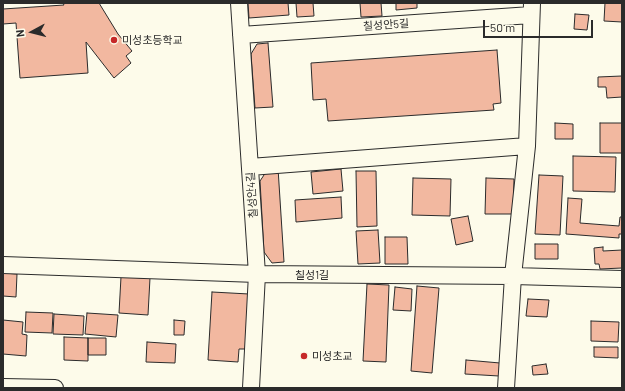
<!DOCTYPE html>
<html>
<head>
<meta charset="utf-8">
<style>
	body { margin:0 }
	#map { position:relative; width:625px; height:391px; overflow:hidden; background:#fdfbea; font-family:Barlow,sans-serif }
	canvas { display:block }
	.frame { position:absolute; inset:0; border:4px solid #2b2b2b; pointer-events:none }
	.north { position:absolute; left:12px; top:12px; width:40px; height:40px; -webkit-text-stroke:3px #fdfbea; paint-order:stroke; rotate:263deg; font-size:11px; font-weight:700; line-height:16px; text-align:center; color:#2b2b2b }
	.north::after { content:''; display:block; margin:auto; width:14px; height:18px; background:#2b2b2b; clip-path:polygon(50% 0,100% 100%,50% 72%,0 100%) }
	.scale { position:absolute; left:483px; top:20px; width:110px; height:18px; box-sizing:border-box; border:2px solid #2b2b2b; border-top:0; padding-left:5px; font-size:12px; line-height:14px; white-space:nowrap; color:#2b2b2b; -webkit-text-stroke:3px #fdfbea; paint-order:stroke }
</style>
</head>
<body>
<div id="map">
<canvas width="625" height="391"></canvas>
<div class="frame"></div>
<div class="north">N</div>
<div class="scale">50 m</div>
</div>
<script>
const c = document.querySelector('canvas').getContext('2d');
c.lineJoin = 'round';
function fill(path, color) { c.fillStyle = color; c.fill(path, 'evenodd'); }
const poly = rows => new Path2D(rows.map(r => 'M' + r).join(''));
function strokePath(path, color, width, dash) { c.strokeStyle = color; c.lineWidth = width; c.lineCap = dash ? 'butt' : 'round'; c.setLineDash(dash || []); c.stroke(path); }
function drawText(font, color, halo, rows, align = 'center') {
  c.font = font + ' Barlow,"Noto Sans KR",sans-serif'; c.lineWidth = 3; c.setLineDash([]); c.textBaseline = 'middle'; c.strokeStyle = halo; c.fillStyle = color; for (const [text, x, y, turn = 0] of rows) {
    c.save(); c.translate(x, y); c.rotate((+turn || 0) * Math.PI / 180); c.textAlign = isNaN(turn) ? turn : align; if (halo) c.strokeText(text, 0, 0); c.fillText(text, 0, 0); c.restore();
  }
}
const building = poly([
	[63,3,99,3,118,34,132,51,126,56,131,63,114,78,86,42,88,73,20,78,16,23,3,24,3,9,64,5,63,3],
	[248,3,288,3,289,15,249,18,248,3],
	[296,3,313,3,314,16,297,17,296,3],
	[360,3,381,3,382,16,361,17,360,3],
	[396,3,417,3,417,8,396,10,396,3],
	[605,3,622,3,622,22,604,21,605,3],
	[575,14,589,15,587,30,574,29,575,14],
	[268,43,273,107,255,108,251,54,257,44,268,43],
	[497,50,501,103,493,104,494,110,328,121,326,99,313,100,311,63,497,50],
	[622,76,622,97,607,98,606,87,598,87,598,77,622,76],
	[555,123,573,124,573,139,555,139,555,123],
	[600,123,622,123,622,153,600,153,600,123],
	[573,156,616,157,615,192,573,191,573,156],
	[278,168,284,262,272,263,264,252,260,181,268,169,278,168],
	[341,169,343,191,313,194,311,172,341,169],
	[356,171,376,171,377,226,357,227,356,171],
	[539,175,563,176,560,235,535,234,539,175],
	[413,178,451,179,450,216,412,215,413,178],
	[486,178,514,179,513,214,485,214,486,178],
	[341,197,342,218,296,222,295,200,341,197],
	[568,198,582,199,580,223,619,226,620,217,622,217,622,234,619,234,619,238,566,234,568,198],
	[468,216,473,241,456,245,451,219,468,216],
	[378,230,380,263,358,264,356,231,378,230],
	[385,237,407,237,408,264,385,264,385,237],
	[535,244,558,244,558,259,535,259,535,244],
	[603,247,603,251,622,250,622,268,600,269,599,264,595,264,594,248,603,247],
	[3,273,17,274,16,297,3,296,3,273],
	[121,277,150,278,148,315,119,313,121,277],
	[367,284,389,285,386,362,363,361,367,284],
	[417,286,439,288,432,373,411,371,417,286],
	[395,287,412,289,411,311,393,310,395,287],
	[212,292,249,294,246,349,239,349,238,362,208,360,212,292],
	[528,299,549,300,547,317,526,316,528,299],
	[26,312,53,313,52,333,25,332,26,312],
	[87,313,118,315,116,337,85,334,87,313],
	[54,314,84,316,83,335,53,334,54,314],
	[3,320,23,322,22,334,27,335,26,356,3,354,3,320],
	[174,320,185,321,184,335,174,335,174,320],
	[591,321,619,322,618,342,591,341,591,321],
	[64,337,88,338,88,361,64,360,64,337],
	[88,338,106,338,106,355,88,355,88,338],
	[147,342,176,344,175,363,146,362,147,342],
	[594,347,618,347,618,358,594,357,594,347],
	[466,360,500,363,499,376,465,374,466,360],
	[546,364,548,374,533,375,532,366,546,364]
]);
fill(building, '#f2b8a0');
strokePath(building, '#2b2b2b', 1);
const minor = poly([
	[239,3,257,274,251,388],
	[241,35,531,15],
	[250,167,527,146],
	[3,265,257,274,513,276,622,279],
	[3,387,55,388],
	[506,388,513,276,527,146,532,3]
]);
strokePath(minor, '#2b2b2b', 18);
strokePath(minor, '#fdfbea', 16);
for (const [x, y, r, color] of [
	[114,40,4,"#c62828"],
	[304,356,4,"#c62828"]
]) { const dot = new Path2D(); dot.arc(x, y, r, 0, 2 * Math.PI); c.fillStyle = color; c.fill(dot); strokePath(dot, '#fdfbea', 1.5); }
drawText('11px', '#2b2b2b', '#fdfbea', [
	["칠성안5길",386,25,-4],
	["칠성안4길",252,195,-94],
	["칠성1길",312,275]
]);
drawText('11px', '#2b2b2b', '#fdfbea', [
	["미성초등학교",122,40],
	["미성초교",312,356]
], 'left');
</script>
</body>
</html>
